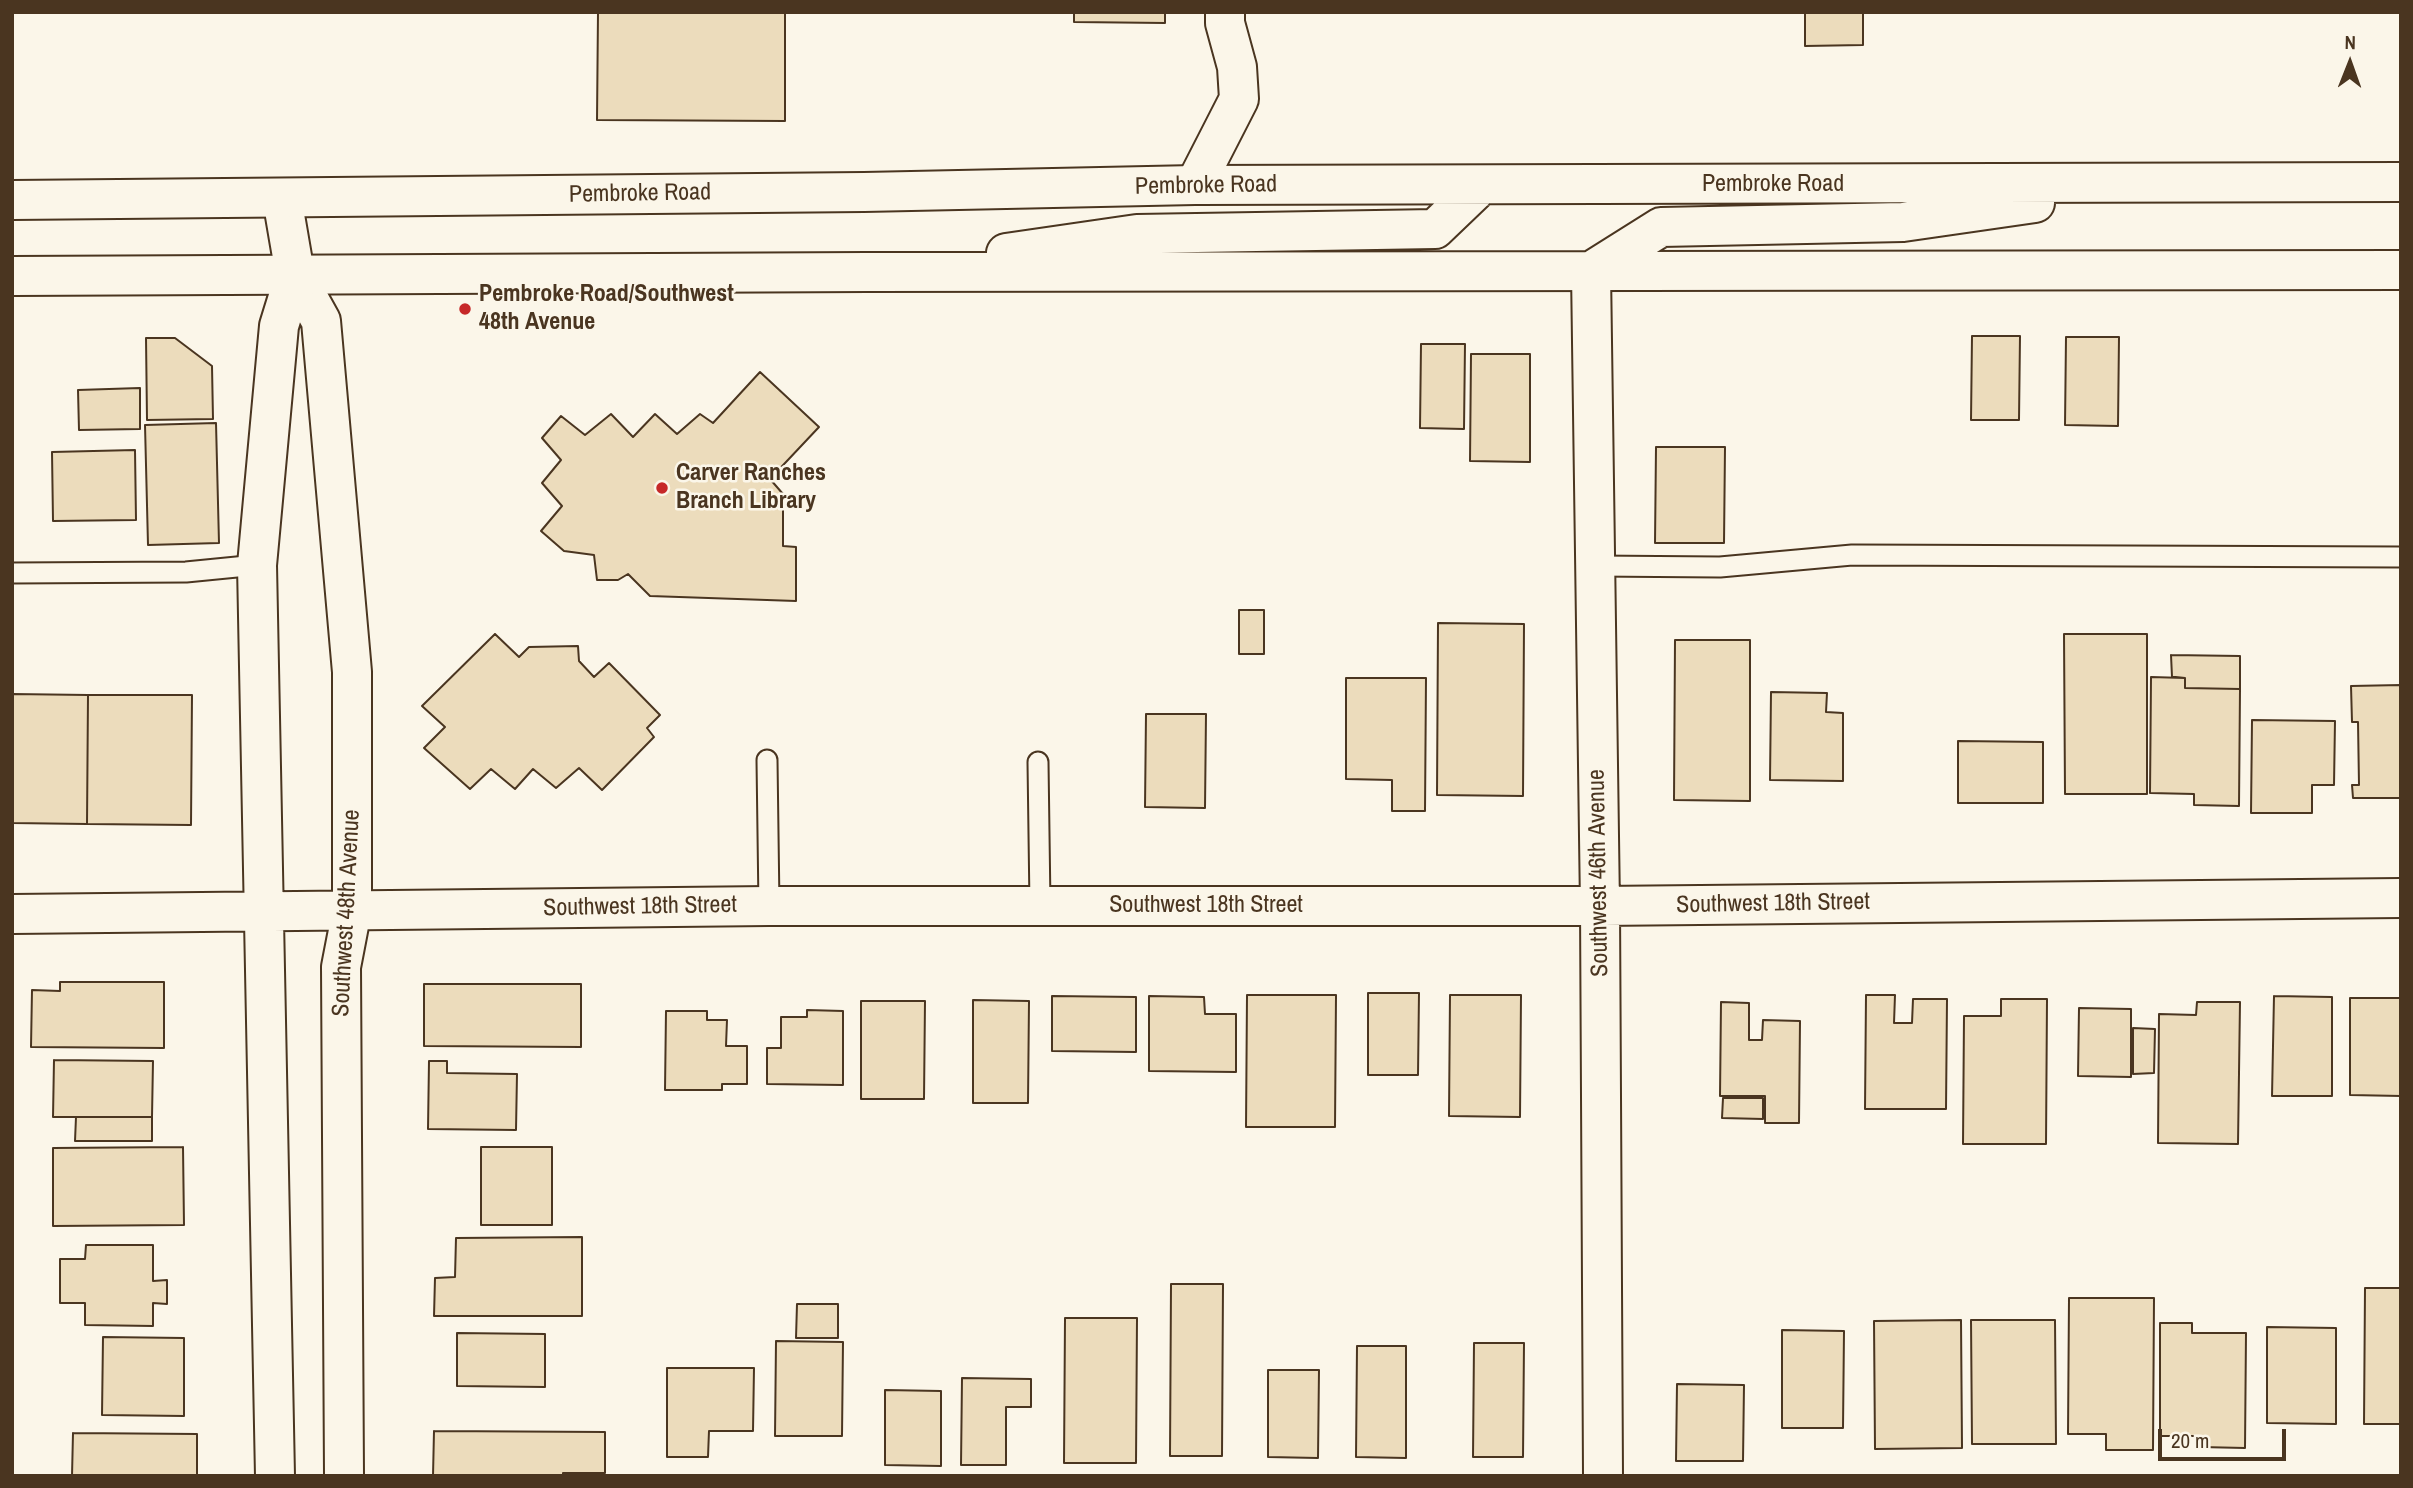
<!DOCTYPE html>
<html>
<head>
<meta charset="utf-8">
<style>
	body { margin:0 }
	#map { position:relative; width:2413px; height:1488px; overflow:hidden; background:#fbf6e9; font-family:"Archivo Narrow",sans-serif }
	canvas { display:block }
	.frame { position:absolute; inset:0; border:14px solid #4a3520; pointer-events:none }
	.north { position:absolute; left:2315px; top:28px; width:70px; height:70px; -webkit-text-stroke:5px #fbf6e9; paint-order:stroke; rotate:1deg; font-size:19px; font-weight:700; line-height:28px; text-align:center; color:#4a3520 }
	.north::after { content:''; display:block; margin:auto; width:24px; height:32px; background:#4a3520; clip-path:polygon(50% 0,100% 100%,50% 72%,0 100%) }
	.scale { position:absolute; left:2158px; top:1429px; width:128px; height:32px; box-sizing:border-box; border:4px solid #4a3520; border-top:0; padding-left:9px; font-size:21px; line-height:24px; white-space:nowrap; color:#4a3520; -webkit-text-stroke:5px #fbf6e9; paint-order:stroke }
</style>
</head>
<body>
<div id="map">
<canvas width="2413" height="1488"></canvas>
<div class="frame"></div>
<div class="north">N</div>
<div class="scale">20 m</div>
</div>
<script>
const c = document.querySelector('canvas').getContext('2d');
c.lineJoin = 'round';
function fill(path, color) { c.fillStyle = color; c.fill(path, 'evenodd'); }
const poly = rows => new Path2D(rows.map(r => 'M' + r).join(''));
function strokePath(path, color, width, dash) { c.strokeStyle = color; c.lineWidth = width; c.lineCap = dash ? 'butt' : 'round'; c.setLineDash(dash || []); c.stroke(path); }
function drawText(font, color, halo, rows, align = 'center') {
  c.font = font + ' "Archivo Narrow",sans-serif'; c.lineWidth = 5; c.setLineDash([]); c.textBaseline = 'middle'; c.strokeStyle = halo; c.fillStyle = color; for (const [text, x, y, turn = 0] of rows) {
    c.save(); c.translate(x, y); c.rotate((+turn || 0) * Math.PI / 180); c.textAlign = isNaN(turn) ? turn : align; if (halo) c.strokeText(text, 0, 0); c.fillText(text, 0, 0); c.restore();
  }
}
const building = poly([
	[598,12,785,12,785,121,597,120,598,12],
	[1074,12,1165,12,1165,23,1074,22,1074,12],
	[1805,12,1863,12,1863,45,1805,46,1805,12],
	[1972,336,2020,336,2019,420,1971,420,1972,336],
	[2066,337,2119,337,2118,426,2065,425,2066,337],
	[146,338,175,338,212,366,213,419,147,420,146,338],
	[1421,344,1465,344,1464,429,1420,428,1421,344],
	[1471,354,1530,354,1530,462,1470,461,1471,354],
	[760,372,819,427,770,479,783,494,783,546,796,547,796,601,650,596,628,574,618,580,597,580,594,555,564,551,541,531,562,506,542,483,561,460,542,438,561,416,585,435,611,414,633,437,655,414,677,434,700,414,713,423,760,372],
	[140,388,140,429,79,430,78,390,140,388],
	[216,423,219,543,148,545,145,425,216,423],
	[1656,447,1725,447,1724,543,1655,543,1656,447],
	[135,450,136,520,53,521,52,452,135,450],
	[1239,610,1264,610,1264,654,1239,654,1239,610],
	[1438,623,1524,624,1523,796,1437,795,1438,623],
	[495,634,519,657,529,647,578,646,579,661,594,677,609,663,660,715,647,728,654,737,602,790,579,768,556,788,533,769,515,789,491,769,470,789,424,748,445,727,422,706,495,634],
	[2064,634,2147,634,2147,794,2065,794,2064,634],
	[1675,640,1750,640,1750,801,1674,800,1675,640],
	[2171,655,2240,656,2240,689,2185,688,2185,678,2172,677,2171,655],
	[2151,677,2185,678,2185,688,2240,689,2239,806,2194,805,2194,794,2150,793,2151,677],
	[1346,678,1426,678,1425,811,1392,811,1392,780,1346,779,1346,678],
	[2401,685,2401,798,2353,798,2352,785,2359,785,2358,722,2352,722,2351,686,2401,685],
	[1771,692,1827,693,1826,712,1843,713,1843,781,1770,780,1771,692],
	[12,694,88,695,87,824,12,823,12,694],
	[88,695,192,695,191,825,87,824,88,695],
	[1146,714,1206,714,1205,808,1145,807,1146,714],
	[2252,720,2335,721,2334,785,2312,785,2312,813,2251,813,2252,720],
	[1958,741,2043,742,2043,803,1958,803,1958,741],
	[60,982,164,982,164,1048,31,1047,32,990,60,991,60,982],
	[424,984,581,984,581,1047,424,1046,424,984],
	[1368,993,1419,993,1418,1075,1368,1075,1368,993],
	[1247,995,1336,995,1335,1127,1246,1127,1247,995],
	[1450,995,1521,995,1520,1117,1449,1116,1450,995],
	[1866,995,1895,995,1894,1023,1912,1023,1913,999,1947,999,1946,1109,1865,1109,1866,995],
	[1052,996,1136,997,1136,1052,1052,1051,1052,996],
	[1149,996,1204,997,1205,1014,1236,1014,1236,1072,1149,1071,1149,996],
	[2274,996,2332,997,2332,1096,2272,1096,2274,996],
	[2350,998,2401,998,2401,1096,2350,1095,2350,998],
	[2001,999,2047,999,2046,1144,1963,1144,1964,1016,2001,1016,2001,999],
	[973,1000,1029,1001,1028,1103,973,1103,973,1000],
	[861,1001,925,1001,924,1099,861,1099,861,1001],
	[1721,1002,1749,1003,1749,1040,1762,1040,1763,1020,1800,1021,1799,1123,1765,1123,1765,1096,1720,1096,1721,1002],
	[2197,1002,2240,1002,2238,1144,2158,1143,2159,1014,2196,1015,2197,1002],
	[2079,1008,2131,1009,2131,1077,2078,1076,2079,1008],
	[807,1010,843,1011,843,1085,767,1084,767,1048,781,1048,781,1017,807,1017,807,1010],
	[666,1011,707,1011,707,1020,727,1020,726,1046,747,1046,747,1084,722,1084,722,1090,665,1090,666,1011],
	[2133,1028,2155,1029,2154,1073,2133,1074,2133,1028],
	[54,1060,153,1061,152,1117,53,1117,54,1060],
	[429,1061,447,1061,447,1073,517,1074,516,1130,428,1129,429,1061],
	[1723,1098,1763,1098,1763,1119,1722,1118,1723,1098],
	[76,1117,152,1117,152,1141,75,1141,76,1117],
	[183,1147,184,1225,53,1226,53,1148,183,1147],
	[481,1147,552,1147,552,1225,481,1225,481,1147],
	[582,1237,582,1316,434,1316,435,1278,455,1277,456,1238,582,1237],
	[86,1245,153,1245,153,1281,167,1280,167,1304,153,1303,153,1326,85,1325,85,1303,60,1303,60,1259,85,1259,86,1245],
	[1171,1284,1223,1284,1222,1456,1170,1456,1171,1284],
	[2365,1288,2401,1288,2401,1424,2364,1424,2365,1288],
	[2069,1298,2154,1298,2153,1450,2106,1450,2106,1434,2068,1434,2069,1298],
	[797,1304,838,1304,838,1338,796,1338,797,1304],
	[1065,1318,1137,1318,1136,1463,1064,1463,1065,1318],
	[1961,1320,1962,1448,1875,1449,1874,1321,1961,1320],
	[1971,1320,2055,1320,2056,1444,1972,1444,1971,1320],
	[2160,1323,2192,1323,2192,1333,2246,1333,2245,1448,2200,1447,2201,1436,2160,1436,2160,1323],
	[2267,1327,2336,1328,2336,1424,2267,1423,2267,1327],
	[1782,1330,1844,1331,1843,1428,1782,1428,1782,1330],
	[457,1333,545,1334,545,1387,457,1386,457,1333],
	[103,1337,184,1338,184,1416,102,1415,103,1337],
	[776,1341,843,1342,842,1436,775,1436,776,1341],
	[1474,1343,1524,1343,1523,1457,1473,1457,1474,1343],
	[1357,1346,1406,1346,1406,1458,1356,1457,1357,1346],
	[667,1368,754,1368,753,1431,709,1431,708,1457,667,1457,667,1368],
	[1268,1370,1319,1370,1318,1458,1268,1457,1268,1370],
	[962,1378,1031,1379,1031,1407,1006,1407,1006,1465,961,1465,962,1378],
	[1677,1384,1744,1385,1743,1461,1676,1461,1677,1384],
	[885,1390,941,1391,941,1466,885,1465,885,1390],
	[434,1431,605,1432,605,1473,563,1473,563,1476,433,1476,434,1431],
	[73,1433,197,1434,197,1476,72,1476,73,1433]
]);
fill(building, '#ecdcbc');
strokePath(building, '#4a3520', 2);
const lane = poly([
	[1595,566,1720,567,1852,555,2401,557],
	[12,573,186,572,257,565],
	[767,760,769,906],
	[1038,762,1040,905]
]);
const street = poly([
	[1195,185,1239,99,1237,67,1225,23,1225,12],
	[282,198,295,274,321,321,352,672,352,910,341,967,344,1476],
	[1591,271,1600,906,1603,1476],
	[12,914,769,906,1600,906,2401,898],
	[275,1476,257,565,279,326,295,274]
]);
const secondary = poly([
	[12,200,864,192,1195,185,2401,182],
	[1006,253,1137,234,1435,229,1481,185],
	[1591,271,1661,227,1903,222,2035,203],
	[12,276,868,272,2401,270]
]);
strokePath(lane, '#4a3520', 23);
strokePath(street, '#4a3520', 42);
strokePath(secondary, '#4a3520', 42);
strokePath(lane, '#fbf6e9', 19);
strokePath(street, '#fbf6e9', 38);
strokePath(secondary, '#fbf6e9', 38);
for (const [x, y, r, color] of [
	[465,309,7,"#c62828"],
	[662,488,7,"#c62828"]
]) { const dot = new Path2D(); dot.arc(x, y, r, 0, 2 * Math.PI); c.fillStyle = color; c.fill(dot); strokePath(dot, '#fbf6e9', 2.5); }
drawText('24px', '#4a3520', '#fbf6e9', [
	["Pembroke Road",1773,185],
	["Pembroke Road",1206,186,-1],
	["Pembroke Road",640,194,-1],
	["Southwest 46th Avenue",1599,873,-91],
	["Southwest 18th Street",1773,904,-1],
	["Southwest 18th Street",1206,906],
	["Southwest 18th Street",640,907,-1],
	["Southwest 48th Avenue",347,913,-87]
]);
drawText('bold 24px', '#4a3520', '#fbf6e9', [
	["Pembroke Road/Southwest",479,295],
	["48th Avenue",479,323],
	["Carver Ranches",676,474],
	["Branch Library",676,502]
], 'left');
</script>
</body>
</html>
